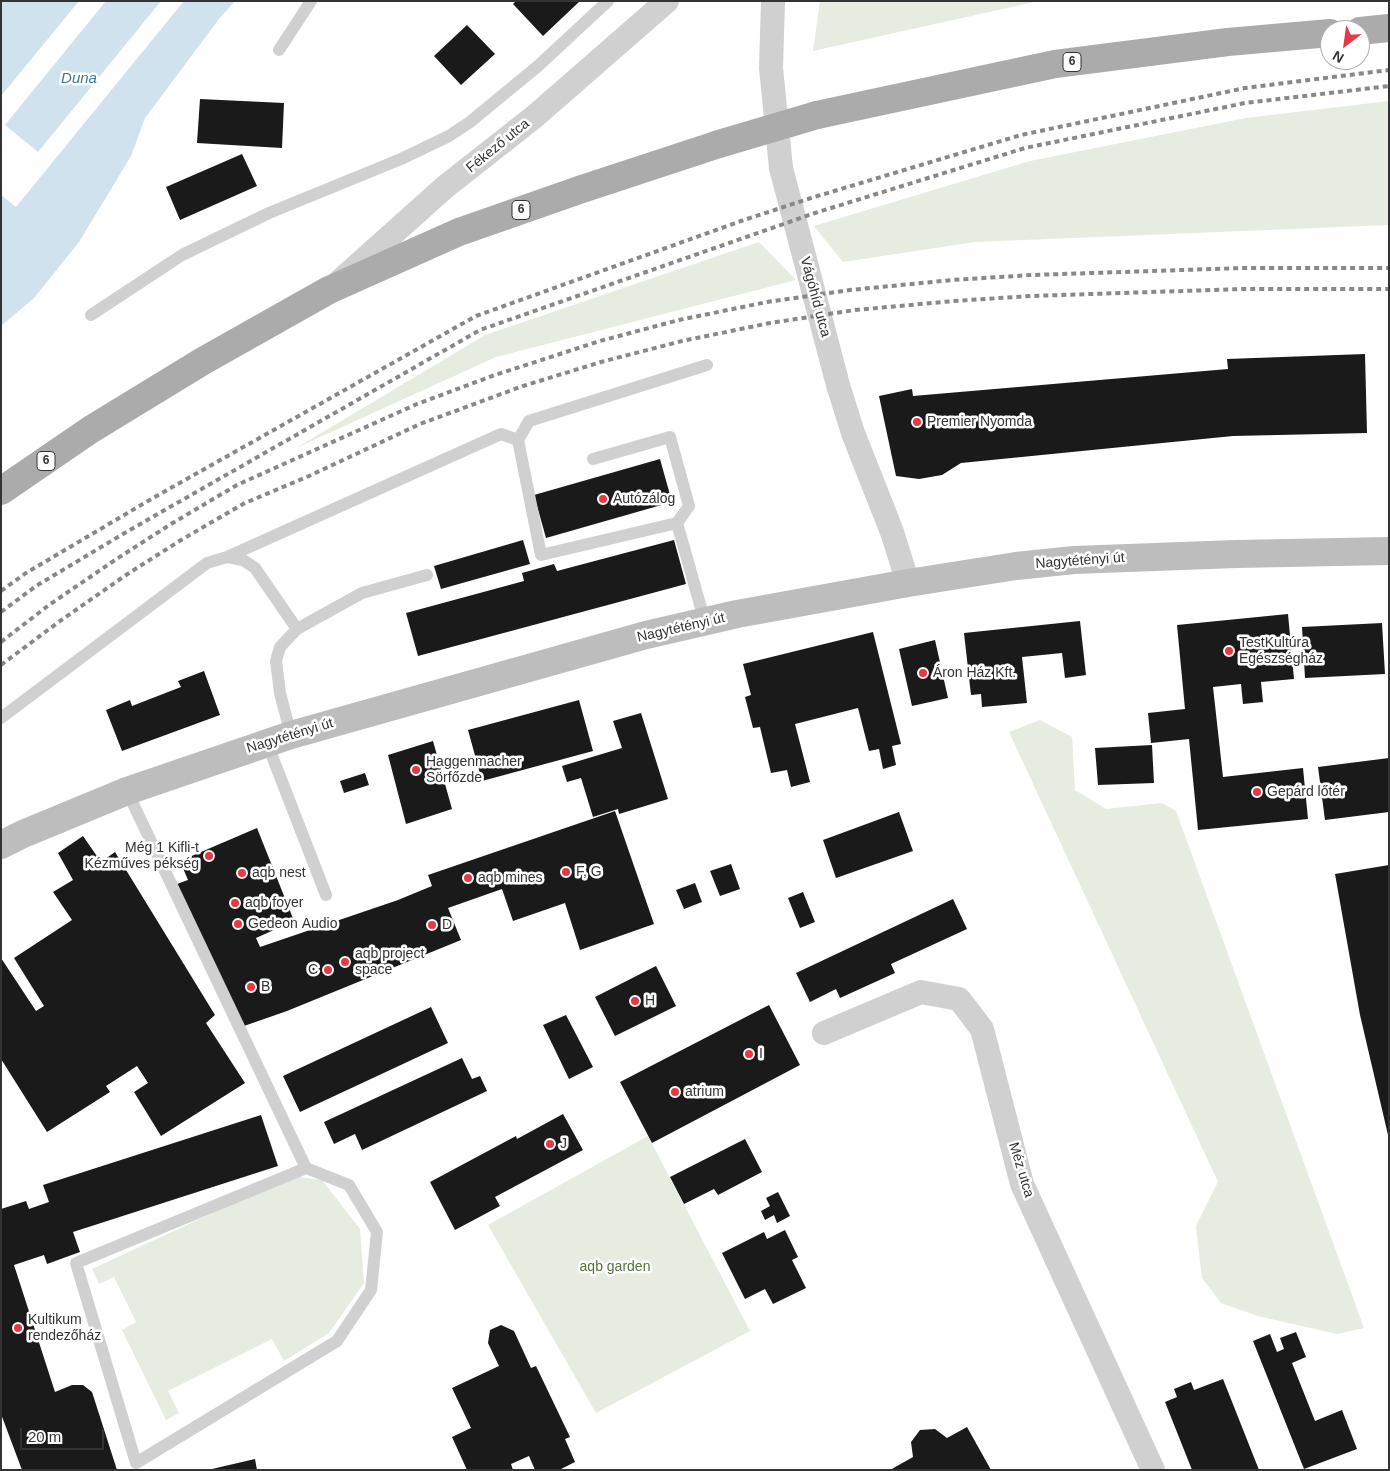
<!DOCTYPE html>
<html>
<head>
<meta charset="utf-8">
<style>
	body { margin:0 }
	#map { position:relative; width:1390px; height:1471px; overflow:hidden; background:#fff; font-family:Arial,sans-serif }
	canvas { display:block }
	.frame { position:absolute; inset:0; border:2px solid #333; pointer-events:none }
	.north { position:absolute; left:1320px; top:20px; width:50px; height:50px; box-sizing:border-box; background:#fff; border:1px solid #adadad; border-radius:50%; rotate:210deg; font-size:14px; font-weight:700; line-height:20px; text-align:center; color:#333 }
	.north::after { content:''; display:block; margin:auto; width:18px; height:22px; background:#e63946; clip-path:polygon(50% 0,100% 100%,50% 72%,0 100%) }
	.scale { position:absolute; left:20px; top:1428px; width:84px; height:22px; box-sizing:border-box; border:2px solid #333; border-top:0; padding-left:6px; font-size:15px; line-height:18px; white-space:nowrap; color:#333; -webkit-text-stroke:4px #fff; paint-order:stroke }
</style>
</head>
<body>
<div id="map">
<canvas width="1390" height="1471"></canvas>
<div class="frame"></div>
<div class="north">N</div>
<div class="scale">20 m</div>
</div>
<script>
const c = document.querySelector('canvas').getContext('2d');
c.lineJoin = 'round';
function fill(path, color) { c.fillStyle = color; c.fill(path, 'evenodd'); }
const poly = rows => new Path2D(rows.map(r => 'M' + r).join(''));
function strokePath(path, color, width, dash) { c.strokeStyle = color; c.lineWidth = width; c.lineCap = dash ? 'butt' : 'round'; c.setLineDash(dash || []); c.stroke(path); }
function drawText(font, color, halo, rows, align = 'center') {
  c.font = font + ' Arial,sans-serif'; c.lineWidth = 5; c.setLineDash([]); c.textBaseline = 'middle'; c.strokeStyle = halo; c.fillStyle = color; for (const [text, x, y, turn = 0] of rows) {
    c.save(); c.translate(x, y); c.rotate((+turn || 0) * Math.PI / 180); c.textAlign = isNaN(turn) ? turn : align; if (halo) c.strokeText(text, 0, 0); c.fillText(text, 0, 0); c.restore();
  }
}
fill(poly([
	[820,1,1039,1,813,51],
	[1389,101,1389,225,975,242,843,262,814,226,1030,161,1246,118],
	[759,242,796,280,496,357,296,448,485,335],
	[1040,720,1072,737,1075,790,1106,809,1162,803,1176,811,1364,1328,1337,1334,1258,1316,1221,1303,1202,1278,1196,1226,1218,1182,1009,732],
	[648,1136,750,1331,596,1413,488,1225],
	[292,1176,322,1180,360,1229,364,1283,329,1333,284,1361,272,1339,168,1391,179,1413,166,1420,122,1330,136,1322,114,1277,99,1284,92,1269]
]), '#e6ecdf');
fill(poly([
	[1,1,235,1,219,19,145,118,131,156,79,242,34,298,1,326]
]), '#cfe2ee');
fill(poly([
	[79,1,106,1,5,125,38,152,161,1,184,1,16,207,1,195,1,96]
]), '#fff');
fill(poly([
	[516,1,580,1,543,36,513,4],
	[467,25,495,54,461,85,434,56],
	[200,99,284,103,282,148,197,143],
	[242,154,257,186,180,220,166,187],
	[1365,354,1367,433,1233,436,961,463,942,475,919,479,896,476,879,396,912,389,913,396,1228,369,1227,359],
	[660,459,672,502,546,538,534,495],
	[523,540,530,564,441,589,434,566],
	[674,540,686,584,418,656,406,613,524,581,522,573,554,564,557,571],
	[1288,614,1294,679,1261,682,1263,702,1243,704,1241,684,1213,687,1223,777,1303,768,1308,819,1198,830,1189,739,1151,743,1148,713,1185,709,1177,625],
	[1080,621,1086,675,1065,678,1062,653,1022,657,1027,703,982,707,981,694,971,695,964,633],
	[1382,623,1385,674,1305,678,1302,627],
	[873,632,901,744,892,746,896,765,883,769,879,749,869,751,858,708,795,724,810,782,791,787,787,770,771,773,760,727,753,728,745,697,751,695,743,664],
	[935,640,948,698,912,706,899,649],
	[204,671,220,715,122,751,106,710,130,700,132,706,181,687,178,681],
	[579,700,593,751,482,781,468,730],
	[641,713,668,799,619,814,618,809,593,817,581,778,567,782,562,766,622,748,613,721],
	[433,741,452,809,406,824,388,755],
	[1152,745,1154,783,1098,785,1095,748],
	[1389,758,1389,812,1325,820,1318,767],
	[365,773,369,785,344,793,340,781],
	[615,811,654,924,580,950,565,903,513,921,502,889,448,908,461,940,287,1011,244,1026,177,884,188,880,180,861,257,828,294,921,256,938,260,947,398,900,432,886,428,875],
	[899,812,913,851,836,878,823,840],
	[83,836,101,862,115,852,215,1015,206,1023,245,1083,161,1136,134,1092,148,1083,137,1066,106,1086,110,1092,47,1132,1,1059,1,958,36,1011,44,1006,14,958,72,920,53,892,73,880,58,853],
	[731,864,740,889,720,896,710,871],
	[1389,865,1389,1135,1388,1135,1360,1015,1335,874],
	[695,883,702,902,684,909,676,890],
	[803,892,815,922,800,928,788,898],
	[953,899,967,929,891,964,895,973,840,998,836,989,810,1002,796,973],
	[656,966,676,1006,615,1036,595,997],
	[769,1005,800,1065,652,1143,620,1082],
	[431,1007,448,1043,300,1112,283,1076],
	[566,1015,593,1067,569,1079,543,1025],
	[462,1058,472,1079,480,1076,487,1091,362,1150,355,1134,334,1144,324,1122],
	[563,1114,583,1150,495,1197,500,1206,455,1230,430,1182,516,1136,517,1139],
	[261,1115,278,1166,73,1232,80,1252,47,1264,44,1255,14,1265,55,1392,72,1385,83,1385,92,1392,117,1470,22,1470,1,1414,1,1209,26,1201,29,1209,49,1202,43,1185],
	[745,1139,762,1172,718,1195,714,1189,684,1204,670,1177],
	[778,1192,790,1216,777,1223,774,1215,765,1220,761,1211,770,1206,766,1198],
	[785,1230,798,1257,792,1260,806,1288,773,1304,765,1289,745,1299,722,1253,764,1232,767,1239],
	[501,1325,514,1331,531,1368,536,1366,570,1437,565,1439,575,1462,559,1470,535,1470,529,1456,511,1464,513,1470,467,1470,452,1437,471,1428,452,1388,499,1366,488,1343,490,1330],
	[1296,1332,1306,1357,1292,1363,1315,1421,1342,1410,1357,1449,1304,1469,1253,1341,1270,1334,1277,1352,1284,1349,1280,1338],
	[1223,1379,1259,1470,1192,1470,1165,1402,1177,1397,1174,1389,1191,1382,1194,1390],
	[967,1427,991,1470,890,1470,913,1457,911,1442,920,1430,935,1429,947,1438],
	[255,1459,257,1470,212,1470,212,1469]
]), '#1a1a1a');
strokePath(poly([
	[279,50,311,1],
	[91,315,182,255,269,213,401,159,449,136,470,122,538,66,608,1],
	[593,459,670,437,689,506,677,523],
	[227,557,501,434,518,440],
	[705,622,677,523,541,555,518,440,529,421,707,365],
	[1,718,207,563,227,557,243,560,255,568,297,629],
	[291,735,280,693,276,661,280,647,297,629,362,593,427,575],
	[267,743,326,895],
	[127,791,306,1168,76,1263,136,1463,337,1341,371,1290,377,1232,349,1185,306,1168]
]), '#d0d0d0', 12);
strokePath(poly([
	[773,1,771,68,781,168,838,385,853,433,892,532,908,583],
	[340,281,445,187,534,117,667,1],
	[824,1033,921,992,959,999,982,1029,1022,1184,1153,1470]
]), '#d0d0d0', 24);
strokePath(poly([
	[1,845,23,834,127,791,291,735,646,635,737,614,908,583,1016,566,1074,560,1236,554,1389,551]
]), '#bdbdbd', 28);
strokePath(poly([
	[1360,31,1389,28],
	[817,115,1055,64,1228,42,1330,33],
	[1,491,90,430,203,361,329,290,459,232,582,189,719,144]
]), '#ababab', 28);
strokePath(poly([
	[1,591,26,573,153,498,476,316,744,220,811,198,1021,135,1245,88,1389,70],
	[1,612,36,586,128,531,480,330,815,213,1025,148,1245,103,1389,86],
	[1,642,49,605,115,560,171,524,237,485,417,404,495,375,600,341,679,320,767,302,850,290,952,280,1032,275,1243,268,1389,268],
	[1,665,60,621,126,575,181,540,245,503,309,476,420,424,523,386,601,362,682,341,770,323,855,310,954,301,1031,296,1243,289,1389,289]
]), '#888', 4, [5, 4]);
strokePath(poly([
	[719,144,817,115]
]), '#ababab', 28);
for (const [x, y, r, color] of [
	[917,422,5,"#e63946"],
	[603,499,5,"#e63946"],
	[1229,651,5,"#e63946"],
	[923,673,5,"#e63946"],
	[416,770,5,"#e63946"],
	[1257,792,5,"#e63946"],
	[209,856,5,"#e63946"],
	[566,872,5,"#e63946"],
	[242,873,5,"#e63946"],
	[468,878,5,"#e63946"],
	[235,903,5,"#e63946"],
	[238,924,5,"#e63946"],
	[432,925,5,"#e63946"],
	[345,962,5,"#e63946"],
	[328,970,5,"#e63946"],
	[251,987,5,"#e63946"],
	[635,1001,5,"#e63946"],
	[749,1054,5,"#e63946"],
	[675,1092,5,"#e63946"],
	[550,1144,5,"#e63946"],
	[18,1328,5,"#e63946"]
]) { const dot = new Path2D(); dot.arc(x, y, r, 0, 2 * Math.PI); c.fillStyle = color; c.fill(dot); strokePath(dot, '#fff', 2); }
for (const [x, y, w] of [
	[1072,62,18],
	[521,210,18],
	[46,461,18]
]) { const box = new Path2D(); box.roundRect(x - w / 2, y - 9.5, w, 19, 4); c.fillStyle = '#fff'; c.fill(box); strokePath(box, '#333', 1); }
drawText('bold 12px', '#333', null, [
	["6",1072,62],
	["6",521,210],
	["6",46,461]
]);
drawText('14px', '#333', '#fff', [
	["Fékező utca",498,146,-39],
	["Vágóhíd utca",815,297,75],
	["Nagytétényi út",1080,561,-4],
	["Nagytétényi út",681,628,-13],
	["Nagytétényi út",290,736,-17],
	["Méz utca",1021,1170,73]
]);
drawText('14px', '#333', '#fff', [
	["Premier Nyomda",927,422],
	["Autózálog",613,499],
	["TestKultúra",1239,643],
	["Egészségház",1239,659],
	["Áron Ház Kft.",933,673],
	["Haggenmacher",426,762],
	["Sörfőzde",426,778],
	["Gepárd lőtér",1267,792],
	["Még 1 Kifli-t",199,848,"right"],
	["Kézműves pékség",199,864,"right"],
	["F, G",576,872],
	["aqb nest",252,873],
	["aqb mines",478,878],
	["aqb foyer",245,903],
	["Gedeon Audio",248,924],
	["D",442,925],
	["aqb project",355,954],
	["space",355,970],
	["C",318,970,"right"],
	["B",261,987],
	["H",645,1001],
	["I",759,1054],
	["atrium",685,1092],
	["J",560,1144],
	["Kultikum",28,1320],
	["rendezőház",28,1336]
], 'left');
drawText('14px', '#56703f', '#fff', [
	["aqb garden",615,1267]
]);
drawText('italic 15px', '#3f7597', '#fff', [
	["Duna",79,79]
]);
</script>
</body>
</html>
